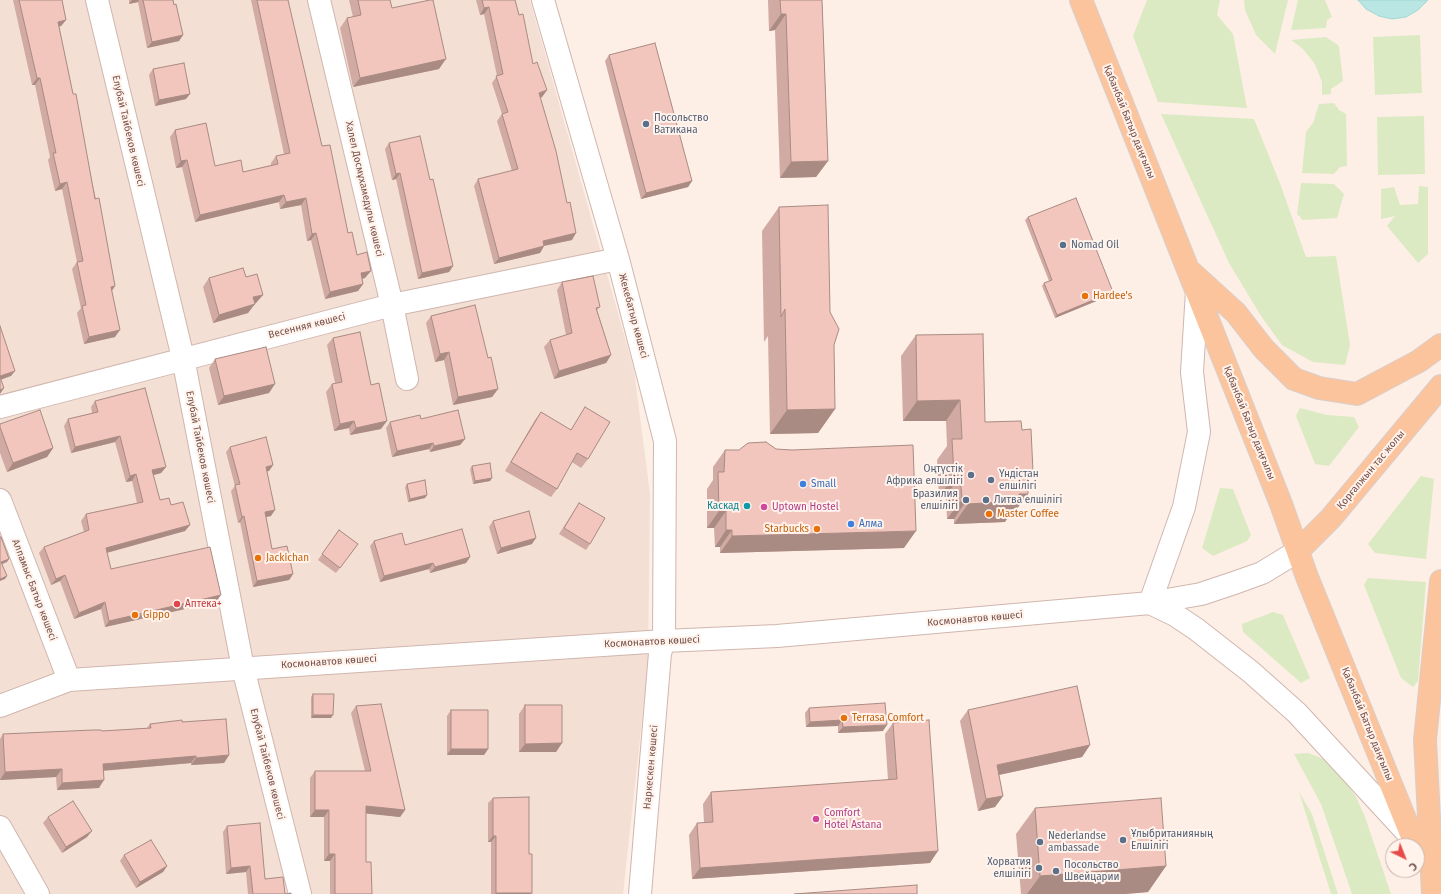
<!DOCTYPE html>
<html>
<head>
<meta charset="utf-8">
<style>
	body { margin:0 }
	#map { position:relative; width:1441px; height:894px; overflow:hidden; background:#fdefe5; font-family:"Fira Sans",sans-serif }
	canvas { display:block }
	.north { position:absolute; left:1385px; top:838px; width:40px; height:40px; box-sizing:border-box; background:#fff3ec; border:1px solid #c8b2ab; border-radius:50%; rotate:137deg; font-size:11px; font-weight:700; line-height:16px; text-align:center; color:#76504a }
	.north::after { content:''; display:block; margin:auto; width:14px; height:18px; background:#e74b49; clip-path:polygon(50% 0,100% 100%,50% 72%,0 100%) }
</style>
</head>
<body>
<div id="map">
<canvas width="1441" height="894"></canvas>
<div class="north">С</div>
</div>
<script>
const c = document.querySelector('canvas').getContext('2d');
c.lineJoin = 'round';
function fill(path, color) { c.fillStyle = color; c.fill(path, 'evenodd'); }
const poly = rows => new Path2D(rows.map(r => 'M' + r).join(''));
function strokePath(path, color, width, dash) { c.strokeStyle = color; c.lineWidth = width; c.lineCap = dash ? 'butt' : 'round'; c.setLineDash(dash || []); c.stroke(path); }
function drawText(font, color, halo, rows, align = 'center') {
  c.font = font + ' "Fira Sans",sans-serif'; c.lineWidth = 4; c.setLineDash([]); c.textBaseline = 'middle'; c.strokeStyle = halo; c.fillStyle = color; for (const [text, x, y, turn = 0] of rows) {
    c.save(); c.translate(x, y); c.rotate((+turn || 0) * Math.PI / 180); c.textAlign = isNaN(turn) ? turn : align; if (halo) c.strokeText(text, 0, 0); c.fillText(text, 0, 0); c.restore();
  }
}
fill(poly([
	[0,0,530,0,634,370,650,494,648,666,623,894,0,894]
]), '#f4dfd4');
fill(poly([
	[1147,0,1220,0,1217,15,1233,34,1247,108,1158,102,1133,36],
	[1244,0,1288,0,1275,54,1256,35,1245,10],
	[1298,0,1325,0,1332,17,1327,20,1326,28,1291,30],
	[1420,35,1422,93,1375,95,1373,37],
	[1326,37,1339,46,1343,81,1331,89,1331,94,1322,95,1322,82,1315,64,1303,49,1291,40],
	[1334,103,1339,110,1346,114,1347,166,1340,167,1334,174,1302,173,1306,132,1313,123,1319,104],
	[1161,114,1254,119,1281,186,1306,257,1336,256,1350,345,1345,365,1313,362,1282,345,1261,316,1229,263],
	[1424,116,1425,174,1378,175,1377,117],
	[1301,183,1334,184,1344,194,1337,218,1302,220,1300,216,1297,215],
	[1419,186,1428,187,1428,254,1418,263,1387,226,1395,216,1381,219,1381,189,1394,187,1400,205,1418,204],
	[1300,408,1327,415,1354,417,1359,427,1329,466,1315,464,1296,416],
	[1421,476,1434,479,1426,559,1375,553,1368,544],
	[1220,488,1233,489,1251,535,1247,541,1213,556,1202,548],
	[1368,578,1426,582,1418,681,1413,687,1401,678,1364,585],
	[1273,612,1283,615,1310,678,1301,683,1243,632,1242,624],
	[1308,753,1321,758,1330,763,1343,778,1356,797,1365,817,1391,894,1352,894,1321,804,1294,754],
	[1299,792,1312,814,1338,894,1331,894]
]), '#dceac3');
const water = poly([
	[1358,0,1428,0,1418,10,1406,17,1392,19,1379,16,1366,9,1358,0]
]);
fill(water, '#b9e6e3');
strokePath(water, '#9fd8d5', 1);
const minor = poly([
	[97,0,183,358,243,668,300,894],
	[319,0,392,305,407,379],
	[543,0,618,259,665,441,664,641,660,653,640,894],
	[0,407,392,305,618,259],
	[0,500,69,680],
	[1150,603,1175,615,1196,629,1251,672,1297,713,1413,839],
	[1150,603,1184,507,1199,432,1192,372,1197,291],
	[0,706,69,680,664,641,777,636,1150,603,1201,594,1234,583,1262,573,1298,551],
	[0,827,38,894]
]);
const major = poly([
	[1081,0,1281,504,1307,577,1416,846],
	[1191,272,1236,313,1264,349,1294,379,1319,388,1357,394,1419,361,1441,345],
	[1298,551,1331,518,1441,386],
	[1433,894,1425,740,1441,581]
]);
strokePath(minor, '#d0b6ae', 24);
strokePath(major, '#d9cecc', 24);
strokePath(minor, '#fff', 22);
strokePath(major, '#fbc49d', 22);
fill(poly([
	[13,0,62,0,66,20,61,26,59,27,73,94,115,286,112,291,115,337,84,344,77,313,81,308,72,269,77,262,62,189,55,191,48,160,50,157,35,85,32,85],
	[129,0,173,0,183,35,179,41,147,48,138,2,129,4],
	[251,0,288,0,322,146,348,233,357,255,365,278,362,279,363,284,358,291,325,299,311,240,307,241,301,205,280,209,279,202,195,222,182,167,176,168,170,137,175,130,215,166,243,172,271,165,271,163,276,156,284,154],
	[349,0,390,0,392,8,439,69,353,87,340,28,347,18,353,17],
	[476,0,515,0,533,64,547,90,542,97,540,98,572,240,544,246,540,253,494,264,474,186,478,179,512,171,497,121,502,114,492,83,497,76,484,14,480,15],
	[768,0,822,0,828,161,816,177,780,178,775,30,769,31],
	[609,55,692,181,688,187,641,199,605,61],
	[153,69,186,99,155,106,149,75],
	[389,143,453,266,449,272,418,279,396,179,392,180,385,149],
	[779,207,830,312,835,409,818,433,770,434,768,336,764,342,762,231],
	[1028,217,1113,292,1111,295,1055,318,1042,286,1044,283,1049,281,1025,220],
	[246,277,256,303,254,304,248,313,213,323,203,287,209,278],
	[562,282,600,307,597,310,611,355,606,363,554,379,544,347,550,340,566,335,557,290],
	[431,316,498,389,492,397,453,405,444,360,435,362,426,323],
	[916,335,985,422,1022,430,1027,480,1013,514,1010,514,1005,522,954,524,954,519,947,519,946,496,939,497,937,460,947,446,946,421,903,421,901,356],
	[333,338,371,385,381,429,350,435,349,428,334,431,326,392,332,384,335,383,327,345],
	[215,359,269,393,218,405,209,368],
	[95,401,166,467,161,473,153,475,160,500,171,505,190,525,185,531,107,553,111,569,216,602,105,627,101,609,74,619,60,581,51,585,39,553,44,547,84,532,81,521,86,514,137,503,132,481,126,482,115,442,71,453,64,426,68,419,92,413,91,407],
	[585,407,588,459,581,468,572,462,557,489,551,497,505,471,535,420,541,412,571,430],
	[421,419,465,439,460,445,430,452,429,449,392,457,386,428,390,422],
	[0,424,53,448,47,457,7,472,0,453],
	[230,447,273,465,269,471,267,471,271,516,266,517,272,549,293,574,289,580,253,587,240,522,238,523,231,491,235,486,226,452],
	[725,450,904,548,720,553,720,547,715,547,714,528,707,528,707,489,713,480,713,467],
	[472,466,492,478,490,481,473,484,470,469],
	[407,484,427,495,425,498,408,502,405,487],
	[579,503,590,544,586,550,559,534],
	[493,521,532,544,497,554,489,527],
	[339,530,358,544,336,573,318,560],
	[374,541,405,545,470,557,466,563,430,573,429,569,380,582,370,546],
	[313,694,331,718,311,718,311,697],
	[525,705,562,743,556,752,519,752,519,714],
	[356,706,405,810,400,817,366,813,366,862,372,894,330,894,330,861,324,861,324,817,310,817,310,778,315,771,365,771,351,713],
	[809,708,883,731,838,733,838,726,806,727,805,713],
	[451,710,488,749,484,755,447,755,447,716],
	[968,710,1090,745,1082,757,999,775,1003,796,995,807,978,811,960,721],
	[182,722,229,755,224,763,191,765,191,763,103,771,99,788,57,790,56,777,0,780,0,739,3,734,102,731,147,728,150,724],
	[893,723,930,863,692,879,689,835,697,823,704,823,703,804,711,792,888,780,885,734],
	[493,798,529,854,532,893,531,894,491,894,491,842,488,842,488,803],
	[1035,808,1166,866,1148,892,1125,894,1021,894,1016,834],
	[48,817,87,837,62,853,43,823],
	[227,826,265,879,285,894,291,894,248,894,246,872,226,874,223,832],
	[124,855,167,866,163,872,136,888,120,861]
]), '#d0aaa3');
fill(poly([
	[132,0,139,0,138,2,129,4],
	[489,7,484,14,480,15,484,8],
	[781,14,786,14,775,30,769,31],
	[66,20,61,26,53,28,58,22],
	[183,35,179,41,147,48,152,42],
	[446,59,439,69,353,87,360,78],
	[37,78,40,78,35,85,32,85],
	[547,90,542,97,534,100,539,93],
	[190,94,186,99,155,106,159,100],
	[187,160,182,167,176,168,181,161],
	[828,161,816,177,780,178,791,162],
	[400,173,396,179,392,180,396,174],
	[692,181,688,187,641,199,646,193],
	[67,182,62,189,55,191,60,184],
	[284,195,279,202,195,222,200,215],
	[306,198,301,205,280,209,286,202],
	[316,233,311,240,307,241,312,234],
	[576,233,572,240,538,247,543,241],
	[544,246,540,253,494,264,499,258],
	[453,266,449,272,418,279,422,273],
	[371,271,365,278,355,280,361,273],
	[363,284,358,291,325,299,330,292],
	[115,286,110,293,111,287],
	[1113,292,1111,295,1055,318,1057,315],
	[263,295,256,303,246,306,253,297],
	[255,304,248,313,213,323,219,315],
	[120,330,115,337,84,344,89,337],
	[449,352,444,360,435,362,440,354],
	[611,355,606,363,554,379,559,371],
	[15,371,11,376,0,380,0,376],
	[275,384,269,393,218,405,224,396],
	[4,388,0,394,0,390],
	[498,389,492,397,453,405,458,397],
	[960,400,946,421,903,421,917,401],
	[835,409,818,433,770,434,787,410],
	[354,421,349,428,334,431,340,424],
	[387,421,381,429,350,435,356,428],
	[120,436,115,442,71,453,75,447],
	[465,439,460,445,430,452,434,446],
	[433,443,429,449,392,457,397,451],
	[53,448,47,457,7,472,13,463],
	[273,465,269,471,262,472,266,467],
	[166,467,161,473,147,477,152,470],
	[1027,472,1033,472,1018,492],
	[136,474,132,481,126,482,130,476],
	[954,476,960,476,946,496,939,497],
	[492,478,490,481,473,484,475,481],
	[1019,494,1028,494,1013,514,1010,514,1005,522,954,524,968,504],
	[427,495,425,498,408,502,410,499],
	[968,498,954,519,947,519,962,499],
	[275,510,271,516,261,518,265,512],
	[719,511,726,511,714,528,707,528],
	[244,516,240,522,238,523,242,517],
	[190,525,185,531,102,554,106,548],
	[726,530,732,530,720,547,715,547],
	[916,531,904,548,720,553,732,536],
	[536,538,532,544,497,554,501,548],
	[470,557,466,563,430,573,435,567],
	[9,559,7,562,0,565,1,562],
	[433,563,429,569,380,582,384,576],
	[293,574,289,580,253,587,257,581],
	[65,575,60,581,51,585,56,579],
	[7,576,5,579,0,581,0,579],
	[221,595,216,602,105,627,109,621],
	[105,602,101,609,74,619,79,613],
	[313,715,333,715,331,718,311,718],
	[842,720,838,726,806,727,810,722],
	[887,725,883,731,838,733,843,727],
	[562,743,556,752,519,752,525,744],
	[1090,745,1082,757,989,777,997,765],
	[451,749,488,749,484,755,447,755],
	[229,755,224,763,191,765,196,758],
	[196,756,191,763,98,771,103,764],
	[62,769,56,777,0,780,5,772],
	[104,780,99,788,57,790,62,783],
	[1003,796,995,807,978,811,986,799],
	[366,806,405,810,400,817,361,813],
	[315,810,329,810,324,817,310,817],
	[92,831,87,837,62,853,66,847],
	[493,836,496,836,491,842,488,842],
	[938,851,930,863,692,879,700,868],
	[329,854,335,854,330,861,324,861],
	[167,866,163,872,136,888,140,882],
	[250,866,246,872,226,874,231,868],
	[1166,866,1148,892,1125,894,1027,894,1040,876],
	[496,893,532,893,531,894,495,894]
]), '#a98b84');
const building = poly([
	[19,0,62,0,66,20,58,22,73,94,76,94,95,199,99,198,115,286,111,287,120,330,89,337,82,306,86,305,77,262,83,261,67,182,60,184,53,153,56,153,40,78,37,78,19,0],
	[143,0,173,0,174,5,176,4,183,35,152,42,143,0],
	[257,0,288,0,322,146,330,145,348,233,352,232,357,255,367,252,371,271,361,273,363,284,330,292,316,233,312,234,306,198,286,202,284,195,200,215,187,160,181,161,175,130,206,123,215,166,241,160,243,172,278,164,276,156,290,153,257,0],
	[358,0,390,0,392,8,430,0,433,0,446,59,360,78,347,18,361,15,358,0],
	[482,0,515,0,519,15,523,14,533,64,537,62,547,90,539,93,556,151,567,203,570,202,576,233,543,241,544,246,499,258,478,179,518,169,502,114,508,112,496,76,503,74,489,7,484,8,482,0],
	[780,0,822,0,828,161,791,162,786,14,781,14,780,0],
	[655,43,692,181,646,193,609,55,655,43],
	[184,63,190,94,159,100,153,69,184,63],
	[420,136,430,180,433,179,453,266,422,273,400,173,396,174,389,143,420,136],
	[1076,198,1113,292,1057,315,1044,283,1052,280,1028,217,1076,198],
	[828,205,830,312,839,329,834,345,835,409,787,410,785,309,781,317,779,207,828,205],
	[243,268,246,277,257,274,263,295,253,297,255,304,219,315,209,278,243,268],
	[593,276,600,307,596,308,611,355,559,371,550,340,572,333,562,282,593,276],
	[475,305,488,358,491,357,498,389,458,397,449,352,440,354,431,316,475,305],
	[0,326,15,371,0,376,0,326],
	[360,332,371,385,379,383,387,421,356,428,354,421,340,424,332,384,342,382,333,338,360,332],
	[983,334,985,422,1021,421,1022,430,1031,429,1033,472,1027,472,1028,494,1019,494,1020,501,968,504,968,498,962,499,960,476,954,476,952,439,962,439,960,400,917,401,916,335,983,334],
	[266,347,275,384,224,396,215,359,266,347],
	[0,377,4,388,0,390,0,377],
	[145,388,166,467,152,470,160,500,169,498,171,505,183,502,190,525,106,548,111,569,210,547,221,595,109,621,105,602,79,613,65,575,56,579,44,547,89,530,86,514,143,502,136,474,130,476,120,436,75,447,68,419,98,412,95,401,145,388],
	[585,407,610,422,588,459,577,453,557,489,511,462,541,412,571,430,585,407],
	[40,410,53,448,13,463,0,427,0,424,40,410],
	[458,410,465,439,434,446,433,443,397,451,390,422,420,415,421,419,458,410],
	[266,437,273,465,266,467,275,510,265,512,272,549,287,546,293,574,257,581,244,516,242,517,235,485,240,484,230,447,266,437],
	[766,442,776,449,792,450,913,445,916,531,732,536,732,530,726,530,726,511,719,511,718,472,724,472,725,450,739,450,748,443,766,442],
	[490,463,492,478,475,481,472,466,490,463],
	[425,480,427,495,410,499,407,484,425,480],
	[579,503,605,518,590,544,564,528,579,503],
	[529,511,536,538,501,548,493,521,529,511],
	[462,529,470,557,435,567,433,563,384,576,374,541,402,533,405,545,462,529],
	[339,530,358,544,340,568,322,554,339,530],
	[0,537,1,537,9,559,1,562,7,576,0,579,0,537],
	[1077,686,1090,745,997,765,1003,796,986,799,968,710,1077,686],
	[313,694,334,694,333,715,313,715,313,694],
	[885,703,887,725,843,727,842,720,810,722,809,708,885,703],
	[381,704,405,810,366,806,366,862,371,862,372,894,335,894,335,854,329,854,329,810,315,810,315,771,371,771,356,706,381,704],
	[525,705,562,705,562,743,525,744,525,705],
	[451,710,488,710,488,749,451,749,451,710],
	[226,719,229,755,196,758,196,756,103,764,104,780,62,783,62,769,5,772,3,734,93,730,101,730,102,731,151,728,150,724,182,720,182,722,226,719],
	[929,720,938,851,700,868,697,823,713,822,711,792,897,779,893,723,929,720],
	[529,797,529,854,532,854,532,893,496,893,496,836,493,836,493,798,529,797],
	[1161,798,1166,866,1040,876,1035,808,1161,798],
	[73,801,92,831,66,847,48,817,73,801],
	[260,823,265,879,283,877,285,894,291,893,291,894,253,894,250,866,231,868,227,826,260,823],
	[151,840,167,866,140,882,124,855,151,840],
	[917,885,917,894,794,894,917,885]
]);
fill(building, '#f2c6bd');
strokePath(building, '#a98b84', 1);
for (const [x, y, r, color] of [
	[646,124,4,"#5c6f8a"],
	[1063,245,4,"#5c6f8a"],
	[1085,296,4,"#e8710a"],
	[971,475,4,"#5c6f8a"],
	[991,480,4,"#5c6f8a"],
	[803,484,4,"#3f7fe0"],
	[966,500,4,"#5c6f8a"],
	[986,500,4,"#5c6f8a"],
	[747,506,4,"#0f9aa8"],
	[764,507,4,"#d1479c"],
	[989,514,4,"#e8710a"],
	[851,524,4,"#3f7fe0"],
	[817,529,4,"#e8710a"],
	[258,558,4,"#e8710a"],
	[177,604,4,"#e0444e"],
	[135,615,4,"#e8710a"],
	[844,718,4,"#e8710a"],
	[816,819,4,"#d1479c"],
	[1123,840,4,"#5c6f8a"],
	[1040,842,4,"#5c6f8a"],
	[1039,868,4,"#5c6f8a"],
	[1056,871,4,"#5c6f8a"]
]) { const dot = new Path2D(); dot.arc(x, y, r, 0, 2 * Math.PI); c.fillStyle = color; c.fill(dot); strokePath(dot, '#fff3ec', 1.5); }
drawText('10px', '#4e5e75', '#fff3ec', [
	["Посольство",654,118],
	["Ватикана",654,130],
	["Nomad Oil",1071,245],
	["Оңтүстік",963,469,"right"],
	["Африка елшілігі",963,481,"right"],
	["Үндістан",999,474],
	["елшілігі",999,486],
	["Бразилия",958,494,"right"],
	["елшілігі",958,506,"right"],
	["Литва елшілігі",994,500],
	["Ұлыбританияның",1131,834],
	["Елшілігі",1131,846],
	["Nederlandse",1048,836],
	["ambassade",1048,848],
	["Хорватия",1031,862,"right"],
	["елшілігі",1031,874,"right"],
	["Посольство",1064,865],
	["Швейцарии",1064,877]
], 'left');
drawText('10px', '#76504a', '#fff3ec', [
	["Қабанбай Батыр даңғылы",1129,122,68],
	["Елубай Тайбеков көшесі",128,131,77],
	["Халел Досмұхамедұлы көшесі",364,189,77],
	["Жекебатыр көшесі",633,316,75],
	["Весенняя көшесі",307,326,-14],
	["Қабанбай Батыр даңғылы",1249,423,68],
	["Елубай Тайбеков көшесі",200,447,79],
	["Қорғалжын тас жолы",1371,470,-50],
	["Алпамыс Батыр көшесі",34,590,69],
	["Космонавтов көшесі",975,619,-5],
	["Космонавтов көшесі",652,642,-3],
	["Космонавтов көшесі",329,662,-4],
	["Қабанбай Батыр даңғылы",1367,724,68],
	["Елубай Тайбеков көшесі",267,764,76],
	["Наркескен көшесі",651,767,-85]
]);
drawText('10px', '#c56008', '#fff3ec', [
	["Hardee's",1093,296],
	["Master Coffee",997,514],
	["Starbucks",809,529,"right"],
	["Jackichan",266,558],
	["Gippo",143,615],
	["Terrasa Comfort",852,718]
], 'left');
drawText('10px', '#366cbe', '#fff3ec', [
	["Small",811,484],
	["Алма",859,524]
], 'left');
drawText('10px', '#0d838f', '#fff3ec', [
	["Каскад",739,506]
], 'right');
drawText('10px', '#b23c85', '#fff3ec', [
	["Uptown Hostel",772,507],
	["Comfort",824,813],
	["Hotel Astana",824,825]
], 'left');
drawText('10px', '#be3a42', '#fff3ec', [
	["Аптека+",185,604]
], 'left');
</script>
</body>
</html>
